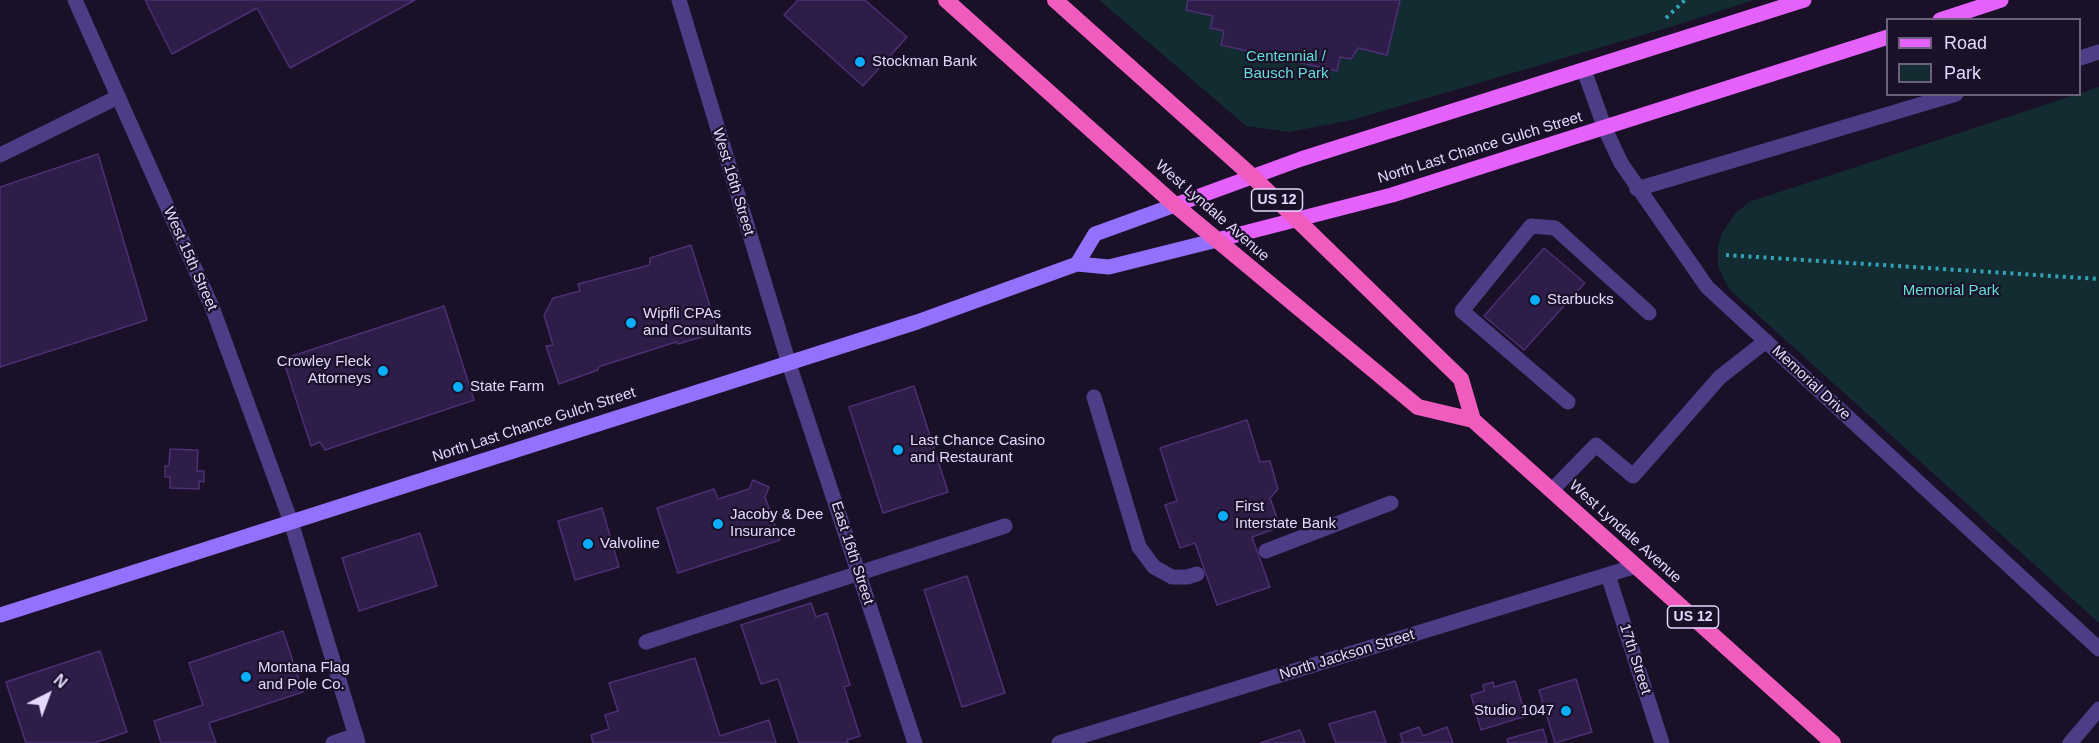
<!DOCTYPE html>
<html>
<head>
<meta charset="utf-8">
<style>
	body { margin:0 }
	#map { position:relative; width:2099px; height:743px; overflow:hidden; background:#1a1028; font-family:Arial,sans-serif }
	canvas { display:block }
	.legend { position:absolute; left:1886px; top:18px; width:195px; height:78px; box-sizing:border-box; background:#1a1028; border:2px solid #6b607e; margin:0; padding:8px 10px; list-style:none; font-size:18px; color:#e5d8fe }
	.legend li { display:flex; align-items:center; gap:12px; height:30px }
	.legend b { width:30px; border:2px solid #6b607e }
	.north { position:absolute; left:18px; top:665px; width:60px; height:60px; -webkit-text-stroke:4px #1a1028; paint-order:stroke; rotate:42deg; font-size:16px; font-weight:700; line-height:24px; text-align:center; color:#e5d8fe }
	.north::after { content:''; display:block; margin:auto; width:21px; height:27px; background:#e5d8fe; clip-path:polygon(50% 0,100% 100%,50% 72%,0 100%) }
</style>
</head>
<body>
<div id="map">
<canvas width="2099" height="743"></canvas>
<ul class="legend">
<li><b style="height:8px;background:#e461fc"></b>Road</li>
<li><b style="height:16px;background:#132c32"></b>Park</li>
</ul>
<div class="north">N</div>
</div>
<script>
const c = document.querySelector('canvas').getContext('2d');
c.lineJoin = 'round';
function fill(path, color) { c.fillStyle = color; c.fill(path, 'evenodd'); }
const poly = rows => new Path2D(rows.map(r => 'M' + r).join(''));
function strokePath(path, color, width, dash) { c.strokeStyle = color; c.lineWidth = width; c.lineCap = dash ? 'butt' : 'round'; c.setLineDash(dash || []); c.stroke(path); }
function drawText(font, color, halo, rows, align = 'center') {
  c.font = font + ' Arial,sans-serif'; c.lineWidth = 4.5; c.setLineDash([]); c.textBaseline = 'middle'; c.strokeStyle = halo; c.fillStyle = color; for (const [text, x, y, turn = 0] of rows) {
    c.save(); c.translate(x, y); c.rotate((+turn || 0) * Math.PI / 180); c.textAlign = isNaN(turn) ? turn : align; if (halo) c.strokeText(text, 0, 0); c.fillText(text, 0, 0); c.restore();
  }
}
fill(poly([
	[1099,0,1754,0,1670,27,1352,120,1289,132,1246,126],
	[2099,87,2099,623,1729,289,1718,267,1718,246,1722,233,1735,214,1749,202]
]), '#132c32');
const building = poly([
	[145,0,415,0,290,68,257,8,172,54,145,0],
	[798,0,865,0,907,37,863,86,784,15,798,0],
	[1188,0,1400,0,1387,55,1358,48,1351,59,1340,57,1337,71,1221,45,1224,31,1210,28,1213,16,1186,10,1188,0],
	[98,154,147,320,0,367,0,187,98,154],
	[691,245,718,332,678,344,676,342,598,367,598,370,559,384,546,346,553,345,544,315,553,298,580,291,578,284,650,265,650,258,691,245],
	[1544,248,1585,283,1524,350,1484,316,1544,248],
	[444,306,474,400,325,450,320,442,311,446,283,359,444,306],
	[914,386,948,492,883,513,849,407,914,386],
	[1247,420,1260,462,1270,461,1278,489,1270,498,1280,527,1252,537,1270,587,1217,605,1195,543,1180,548,1165,505,1177,501,1160,448,1247,420],
	[170,449,198,450,197,471,204,471,204,482,199,481,199,489,170,488,170,477,165,477,165,466,169,466,170,449],
	[753,480,769,487,765,497,780,540,678,573,657,508,714,489,718,499,749,489,753,480],
	[602,508,619,567,575,580,558,521,602,508],
	[420,533,437,586,359,611,342,558,420,533],
	[967,576,1005,693,962,707,924,590,967,576],
	[811,603,816,617,827,613,850,685,844,687,860,736,847,740,848,743,799,743,778,679,761,684,741,625,811,603],
	[283,631,303,692,209,723,216,743,161,743,154,721,203,705,189,663,283,631],
	[100,651,127,732,94,743,26,743,6,682,100,651],
	[695,658,720,736,769,720,776,743,593,743,591,735,609,729,605,715,618,711,609,683,695,658],
	[1576,679,1592,732,1555,743,1539,690,1576,679],
	[1515,681,1526,716,1481,730,1471,695,1484,691,1483,685,1493,682,1494,687,1515,681],
	[1375,711,1386,743,1336,743,1329,724,1375,711],
	[1419,727,1423,736,1447,727,1453,743,1400,743,1403,742,1400,734,1419,727],
	[1543,729,1547,743,1508,743,1507,739,1543,729],
	[1300,730,1305,743,1260,743,1300,730]
]);
fill(building, '#2f1d49');
strokePath(building, '#4c2f74', 1.5);
strokePath(poly([
	[1666,18,1685,0],
	[1726,255,2099,279]
]), '#32a3b8', 4, [3, 4.5]);
strokePath(poly([
	[2080,58,2099,52],
	[0,155,118,97],
	[1637,189,1956,94],
	[1094,397,1139,547,1154,567,1172,577,1187,577,1197,574],
	[1568,402,1462,311,1531,226,1555,228,1649,313],
	[1552,490,1596,445,1633,476,1720,377,1766,341],
	[1266,551,1391,503],
	[646,642,1005,526],
	[333,743,356,735]
]), '#4f3c86', 15);
strokePath(poly([
	[75,0,212,307,291,522,358,743],
	[679,0,789,364,915,743],
	[1584,70,1605,129,1621,163,1707,287,2099,649],
	[1608,575,1662,743],
	[1059,743,1636,566],
	[2070,743,2099,709]
]), '#4f3c86', 15);
strokePath(poly([
	[1077,264,1095,234,1175,205],
	[0,615,917,322,1077,264,1109,267,1217,240]
]), '#9371fc', 15);
strokePath(poly([
	[1940,20,2001,0],
	[1175,205,1301,159,1804,0],
	[1217,240,1392,195,1888,37]
]), '#e461fc', 15);
strokePath(poly([
	[946,0,1175,205,1418,407,1473,420],
	[1055,0,1253,177,1461,379,1473,420,1833,743]
]), '#f05bbe', 16);
for (const [x, y, r, color] of [
	[860,62,6,"#08adfb"],
	[1535,300,6,"#08adfb"],
	[631,323,6,"#08adfb"],
	[383,371,6,"#08adfb"],
	[458,387,6,"#08adfb"],
	[898,450,6,"#08adfb"],
	[1223,516,6,"#08adfb"],
	[718,524,6,"#08adfb"],
	[588,544,6,"#08adfb"],
	[246,677,6,"#08adfb"],
	[1566,711,6,"#08adfb"]
]) { const dot = new Path2D(); dot.arc(x, y, r, 0, 2 * Math.PI); c.fillStyle = color; c.fill(dot); strokePath(dot, '#1a1028', 2); }
for (const [x, y, w] of [
	[1277,200,51],
	[1693,617,51]
]) { const box = new Path2D(); box.roundRect(x - w / 2, y - 11, w, 22, 4.5); c.fillStyle = '#1a1028'; c.fill(box); strokePath(box, '#e5d8fe', 1.5); }
drawText('bold 14px', '#e5d8fe', null, [
	["US 12",1277,200],
	["US 12",1693,617]
]);
drawText('15px', '#64dedb', '#1a1028', [
	["Centennial /",1286,57],
	["Bausch Park",1286,74],
	["Memorial Park",1951,291]
]);
drawText('15px', '#e5d8fe', '#1a1028', [
	["Stockman Bank",872,62],
	["Starbucks",1547,300],
	["Wipfli CPAs",643,314],
	["and Consultants",643,331],
	["Crowley Fleck",371,362,"right"],
	["Attorneys",371,379,"right"],
	["State Farm",470,387],
	["Last Chance Casino",910,441],
	["and Restaurant",910,458],
	["First",1235,507],
	["Interstate Bank",1235,524],
	["Jacoby & Dee",730,515],
	["Insurance",730,532],
	["Valvoline",600,544],
	["Montana Flag",258,668],
	["and Pole Co.",258,685],
	["Studio 1047",1554,711,"right"]
], 'left');
drawText('15px', '#e5d8fe', '#1a1028', [
	["North Last Chance Gulch Street",1480,148,-17],
	["West 16th Street",733,182,73],
	["West Lyndale Avenue",1212,211,41],
	["West 15th Street",190,259,66],
	["Memorial Drive",1811,383,43],
	["North Last Chance Gulch Street",534,425,-18],
	["West Lyndale Avenue",1625,532,42],
	["East 16th Street",852,553,72],
	["North Jackson Street",1347,655,-17],
	["17th Street",1635,659,72]
]);
</script>
</body>
</html>
